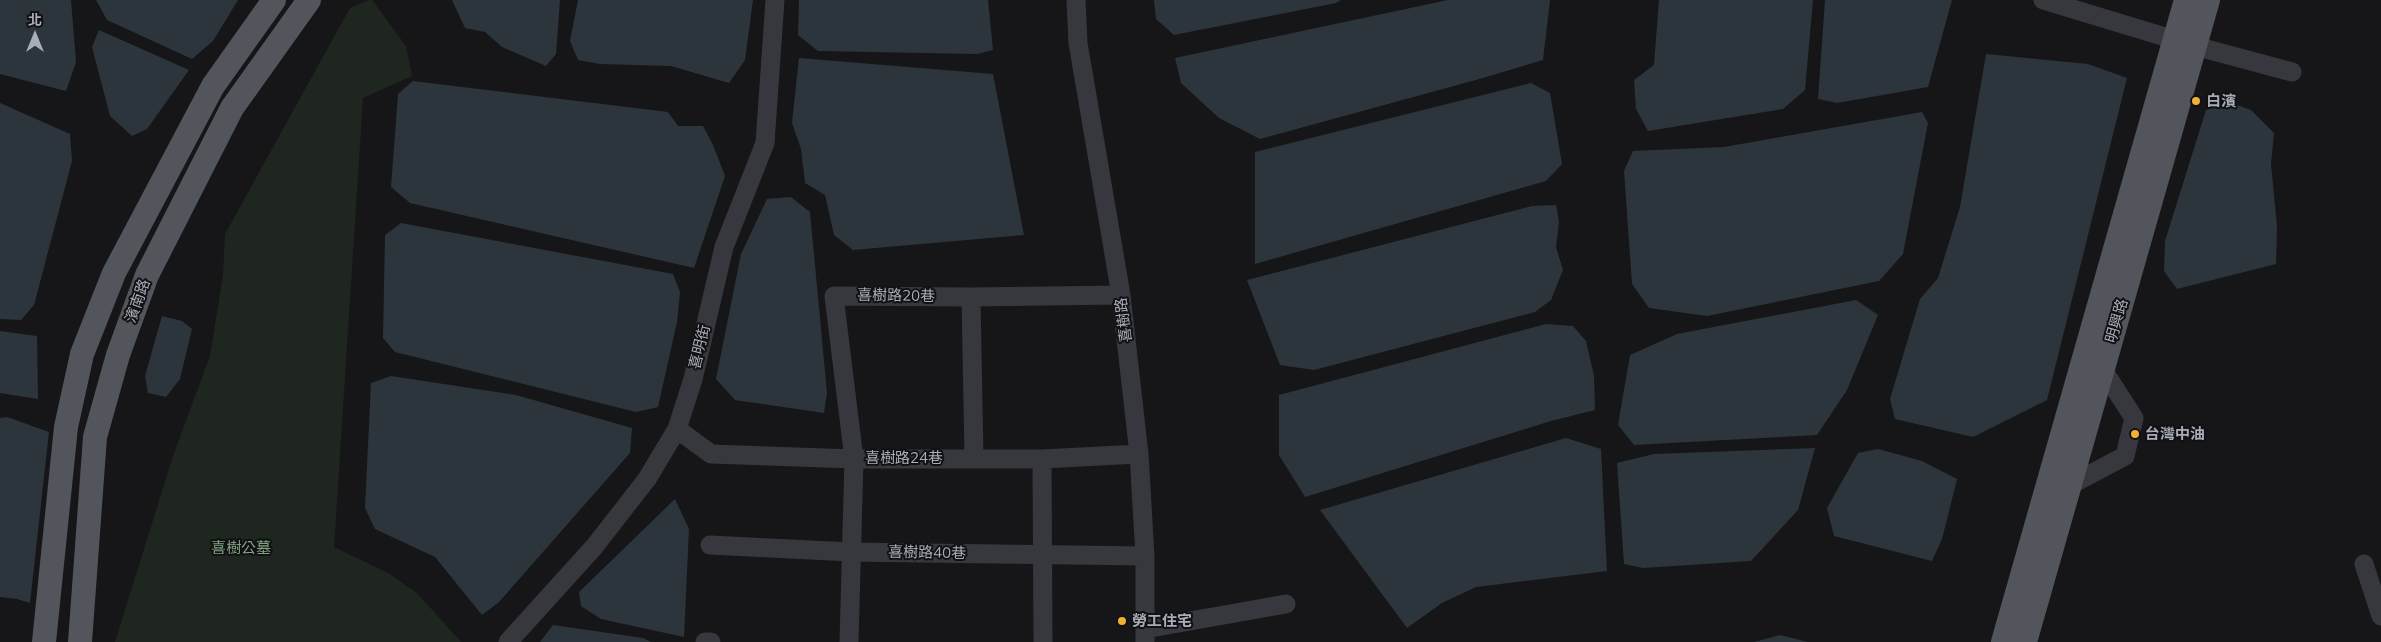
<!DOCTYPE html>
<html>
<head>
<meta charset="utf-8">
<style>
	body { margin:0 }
	#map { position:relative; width:2381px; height:642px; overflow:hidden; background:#161618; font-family:Mulish,"Noto Sans TC",sans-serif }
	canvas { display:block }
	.north { position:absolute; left:10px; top:10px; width:50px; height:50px; -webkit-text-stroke:4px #111113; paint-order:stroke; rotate:0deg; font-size:14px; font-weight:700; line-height:20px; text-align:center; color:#a8adb8 }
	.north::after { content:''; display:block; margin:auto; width:18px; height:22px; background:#a8adb8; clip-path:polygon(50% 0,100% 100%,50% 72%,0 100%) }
</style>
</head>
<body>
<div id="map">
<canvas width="2381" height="642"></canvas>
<div class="north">北</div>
</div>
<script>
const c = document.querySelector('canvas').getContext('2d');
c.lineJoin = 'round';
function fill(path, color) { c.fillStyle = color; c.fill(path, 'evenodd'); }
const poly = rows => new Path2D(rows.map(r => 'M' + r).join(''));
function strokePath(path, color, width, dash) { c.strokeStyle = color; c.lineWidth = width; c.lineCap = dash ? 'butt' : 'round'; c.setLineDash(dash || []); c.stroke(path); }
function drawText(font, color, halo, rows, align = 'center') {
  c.font = font + ' Mulish,"Noto Sans TC",sans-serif'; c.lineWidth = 4; c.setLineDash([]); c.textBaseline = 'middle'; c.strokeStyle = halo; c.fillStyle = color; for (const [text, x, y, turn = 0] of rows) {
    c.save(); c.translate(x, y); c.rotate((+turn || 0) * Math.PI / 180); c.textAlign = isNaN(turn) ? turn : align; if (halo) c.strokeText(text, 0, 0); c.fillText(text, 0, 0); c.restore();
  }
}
fill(poly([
	[369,0,372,0,406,46,412,76,363,98,334,547,390,574,418,594,461,642,115,642,173,456,210,356,223,275,225,234,350,8]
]), '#1e261f');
fill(poly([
	[0,0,71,0,76,62,66,91,0,74],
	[96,0,238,0,213,41,192,59,107,20],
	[452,0,560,0,556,54,546,66,502,47,485,32,465,28],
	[578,0,753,0,745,60,729,83,671,66,600,64,578,60,570,41],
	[799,0,988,0,993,50,977,54,818,51,798,35],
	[1154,0,1341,0,1336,3,1174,35,1156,19],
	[1448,0,1550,0,1543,60,1483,78,1260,139,1219,118,1181,83,1175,58],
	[1659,0,1813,0,1805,90,1783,109,1648,131,1636,109,1634,80,1654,65],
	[1825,0,1952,0,1928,87,1837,103,1818,99],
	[99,30,189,70,147,129,132,136,110,116,92,47],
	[1986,54,2088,64,2127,78,2047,400,1973,437,1895,419,1890,399,1920,299,1938,278,1960,207],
	[799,58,993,74,1024,235,853,250,834,235,825,195,805,183,801,149,792,123],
	[413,81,668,112,678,126,703,126,713,145,725,176,694,268,410,203,391,187,398,94],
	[1531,83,1550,93,1562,164,1546,181,1255,264,1255,152],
	[0,103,70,134,72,161,34,305,21,320,0,319],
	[2232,103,2251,110,2274,133,2271,164,2277,226,2276,264,2177,289,2164,271,2165,241,2206,110],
	[1922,112,1928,123,1903,254,1879,281,1707,316,1649,308,1632,284,1624,171,1633,151,1724,147],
	[791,197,810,212,827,393,824,413,735,400,716,379,741,254,767,199],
	[1556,205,1559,222,1556,247,1563,270,1551,300,1535,312,1314,370,1280,365,1247,280,1532,206],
	[401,223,673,274,680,292,677,322,658,407,636,412,395,352,383,338,385,235],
	[1856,300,1878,315,1847,390,1817,435,1634,445,1618,425,1630,355,1677,334],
	[162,316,182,321,192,329,180,379,166,397,148,393,145,376],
	[1546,324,1573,326,1586,341,1594,376,1595,410,1551,421,1305,497,1279,455,1279,395],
	[0,331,37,336,38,399,0,393],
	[391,376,516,395,632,428,630,453,499,602,482,615,435,557,375,529,365,508,371,383],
	[7,417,49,432,30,603,17,599,0,597,0,418],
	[1566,438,1601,449,1607,571,1476,587,1442,603,1407,628,1320,510],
	[1815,448,1798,510,1751,561,1643,568,1624,564,1617,463,1654,454],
	[1878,449,1922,461,1957,479,1942,539,1932,561,1834,536,1827,508,1858,453],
	[675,499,689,529,684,637,601,619,581,606,579,592],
	[553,625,643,638,651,642,540,642],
	[1780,635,1808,642,1754,642]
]), '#2c353c');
strokePath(poly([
	[1076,0,1078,43,1121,295,1139,454,1145,556,1145,642],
	[2043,0,2195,46,2292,72],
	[971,297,974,458],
	[677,429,711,454,854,459,1042,459,1139,454],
	[1042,459,1043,642],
	[2070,485,2125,456,2134,418,2103,370],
	[710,545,851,552,1145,556],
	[2364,564,2381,616],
	[1145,629,1286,604],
	[508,642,594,547,647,479,677,429,693,379,724,247,765,143,775,0],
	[705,642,711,642],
	[849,642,854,459,834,296,971,297,1121,295]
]), '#37383d', 19);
strokePath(poly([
	[44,642,66,427,82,354,114,273,213,86,274,0],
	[80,642,95,437,118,355,147,275,232,108,309,0],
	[2003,642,2186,0],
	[2025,642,2208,0]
]), '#53555c', 24);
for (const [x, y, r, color] of [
	[2196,101,5,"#f2b134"],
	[2135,434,5,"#f2b134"],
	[1122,621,5,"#f2b134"]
]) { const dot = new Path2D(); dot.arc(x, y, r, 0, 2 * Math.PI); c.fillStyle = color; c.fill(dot); strokePath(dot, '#111113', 2); }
drawText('bold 15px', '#a8adb8', '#111113', [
	["白濱",2206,101],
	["台灣中油",2145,434],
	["勞工住宅",1132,621]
], 'left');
drawText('15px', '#a8adb8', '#111113', [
	["喜樹路20巷",896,296,1],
	["濱南路",138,301,-70],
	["喜樹路",1124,320,-97],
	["明興路",2117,321,-74],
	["喜明街",700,347,-76],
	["喜樹路24巷",904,458],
	["喜樹路40巷",927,553,1]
]);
drawText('15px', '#7fa381', '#111113', [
	["喜樹公墓",241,548]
]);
</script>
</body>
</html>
